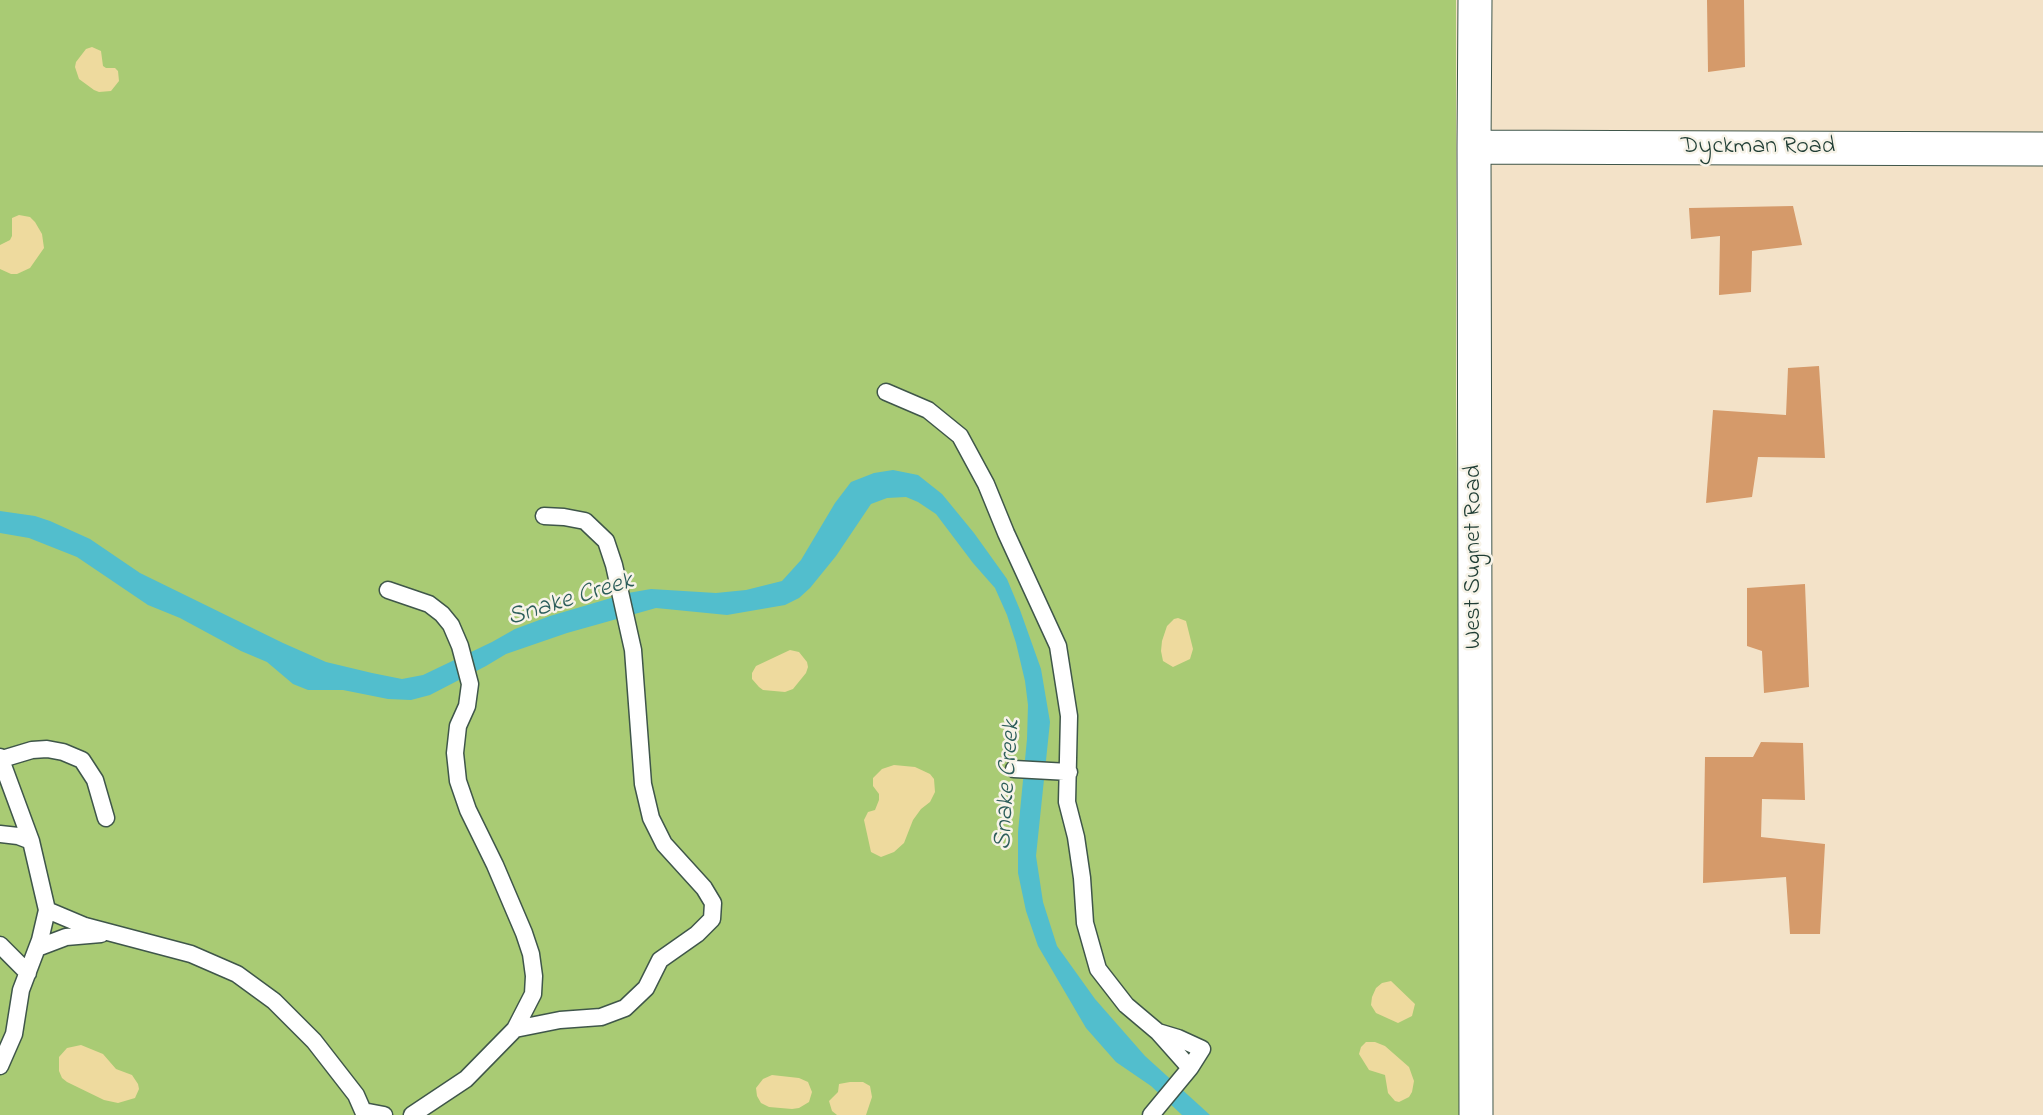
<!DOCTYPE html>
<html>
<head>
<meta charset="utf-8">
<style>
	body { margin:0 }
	canvas { display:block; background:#f3e2c8 }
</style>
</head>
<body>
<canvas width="2043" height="1115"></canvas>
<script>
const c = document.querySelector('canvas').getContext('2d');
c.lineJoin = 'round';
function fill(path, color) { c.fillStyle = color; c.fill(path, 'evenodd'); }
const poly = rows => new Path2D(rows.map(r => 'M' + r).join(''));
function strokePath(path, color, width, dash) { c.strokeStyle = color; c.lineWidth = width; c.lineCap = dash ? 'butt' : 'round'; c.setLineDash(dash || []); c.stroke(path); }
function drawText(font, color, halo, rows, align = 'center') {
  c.font = font + ' "Indie Flower",sans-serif'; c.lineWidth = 5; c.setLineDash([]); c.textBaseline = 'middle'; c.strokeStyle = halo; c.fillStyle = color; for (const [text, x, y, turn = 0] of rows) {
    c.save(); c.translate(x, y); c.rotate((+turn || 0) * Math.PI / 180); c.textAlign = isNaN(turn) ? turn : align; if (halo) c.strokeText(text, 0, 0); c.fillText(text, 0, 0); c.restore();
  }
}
fill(poly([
	[0,0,1456,0,1456,395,1460,800,1459,1115,0,1115]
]), '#a9cb74');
fill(poly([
	[92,47,101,51,103,66,106,68,115,68,118,71,119,81,111,91,99,92,94,90,79,79,75,67,76,62,86,49],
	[19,215,30,217,35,222,42,234,44,248,30,268,17,274,11,274,0,269,0,245,10,240,12,236,12,218],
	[1178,618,1186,621,1193,649,1190,659,1173,667,1163,661,1161,651,1162,641,1167,626,1174,619],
	[790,650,799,652,807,662,808,667,806,673,793,689,785,692,763,690,759,687,752,679,752,673,756,666],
	[894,765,915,767,930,774,934,779,935,792,930,802,921,809,913,820,904,843,894,852,881,857,871,852,864,820,868,812,875,810,879,800,879,794,873,786,873,778,882,769],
	[1391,981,1415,1004,1412,1016,1398,1023,1376,1013,1371,1005,1372,997,1376,988,1382,983],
	[1366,1042,1375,1042,1385,1046,1409,1067,1414,1081,1412,1092,1409,1097,1399,1102,1395,1101,1388,1093,1385,1075,1369,1070,1359,1054,1361,1047],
	[81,1045,103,1054,116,1069,132,1075,138,1084,139,1089,135,1098,118,1103,104,1100,67,1082,62,1078,59,1071,59,1057,67,1048],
	[772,1075,799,1078,808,1082,812,1092,809,1102,799,1108,792,1109,769,1107,761,1103,757,1096,756,1088,763,1079],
	[850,1082,863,1082,870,1086,872,1097,866,1115,837,1115,832,1111,829,1101,838,1092,839,1084]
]), '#eeda9e');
fill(poly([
	[893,470,918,475,942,494,974,533,1007,579,1020,610,1041,669,1050,722,1036,856,1043,902,1057,946,1095,999,1145,1056,1210,1115,1182,1115,1151,1086,1116,1062,1086,1028,1038,946,1026,911,1018,873,1018,832,1027,739,1028,705,1025,681,1016,643,1007,615,995,588,973,563,936,514,918,502,906,497,887,498,871,504,836,556,810,588,799,598,785,605,727,615,656,608,567,633,506,654,486,666,430,695,411,700,388,699,343,690,308,690,293,684,267,662,241,651,180,618,148,605,77,557,29,538,0,533,0,511,35,516,50,521,90,539,140,573,283,643,326,662,372,673,402,679,423,675,492,642,515,629,550,616,628,593,651,589,716,593,746,590,782,581,801,560,835,503,851,482,874,473]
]), '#52becd');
fill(poly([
	[1707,0,1744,0,1745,67,1708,72],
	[1793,206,1802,245,1752,251,1751,292,1719,295,1720,236,1691,239,1689,208],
	[1819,366,1825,458,1758,457,1752,497,1706,503,1713,410,1786,415,1788,368],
	[1805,584,1809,687,1764,693,1762,651,1747,646,1747,588],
	[1761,742,1803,743,1805,800,1762,799,1761,837,1825,844,1820,934,1790,934,1786,877,1703,883,1705,757,1753,757]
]), '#d59a6a');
const lane = poly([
	[886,392,928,410,960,436,986,484,1006,533,1058,646,1069,716,1067,802,1076,837,1082,878,1085,923,1098,969,1126,1005,1158,1032,1178,1038,1202,1049,1190,1068,1158,1032],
	[388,590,429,604,442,614,451,625,460,646,470,684,467,706,458,726,455,753,458,781,468,810,495,865,524,933,531,954,534,976,533,994,515,1029,466,1079,412,1115],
	[0,757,31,841,47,910,40,940,21,990,14,1034,0,1066],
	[2,759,32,750,47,749,63,752,82,760,95,780,106,818],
	[1014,769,1069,772],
	[0,834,18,836,31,841],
	[47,910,85,926,191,954,237,974,274,1001,314,1041,356,1095,363,1111,384,1115],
	[0,945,28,973],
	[37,948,66,937,101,934],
	[515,1029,560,1020,601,1017,625,1008,646,988,660,960,697,934,712,919,713,903,704,888,664,844,651,818,643,784,633,650,614,565,606,541,585,521,564,517,544,516],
	[1151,1115,1190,1068]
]);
const street = poly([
	[1475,0,1474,147,1476,1115],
	[1474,147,2043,149]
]);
strokePath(lane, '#3f564a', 19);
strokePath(street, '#3f564a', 35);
strokePath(lane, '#fff', 16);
strokePath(street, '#fff', 33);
drawText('24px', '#1f3d34', '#f7f3e8', [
	["Dyckman Road",1758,148],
	["West Sugnet Road",1475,557,-90]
]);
drawText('italic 26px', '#2c5d5a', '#f7f3e8', [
	["Snake Creek",571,601,-17],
	["Snake Creek",1009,785,-86]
]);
</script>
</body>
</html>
